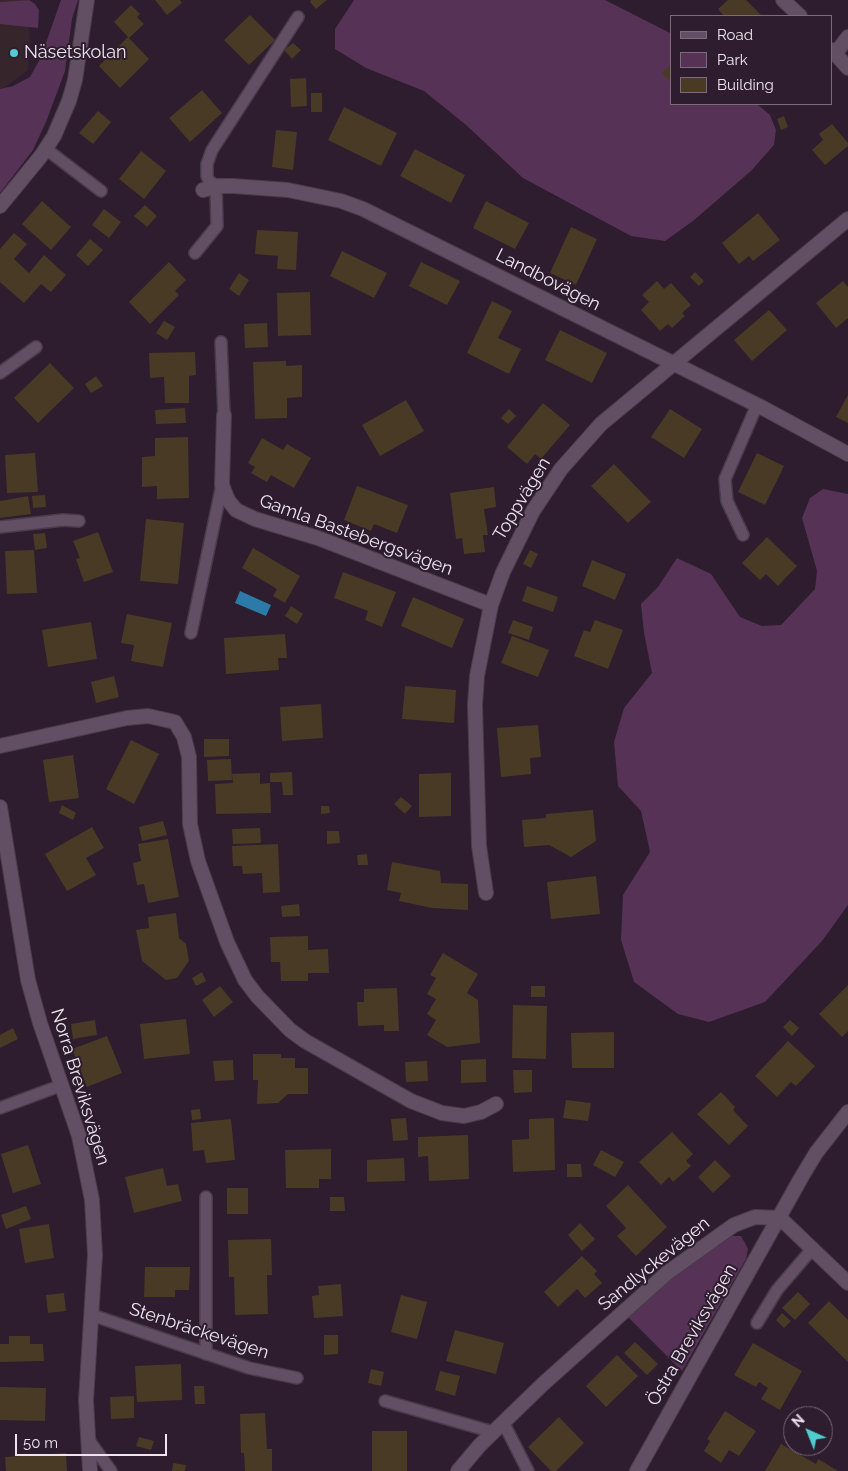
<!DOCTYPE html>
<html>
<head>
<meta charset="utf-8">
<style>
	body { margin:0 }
	#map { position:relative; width:848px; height:1471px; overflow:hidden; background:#2d1d2e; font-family:Raleway,sans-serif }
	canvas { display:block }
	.legend { position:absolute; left:670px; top:15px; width:162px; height:90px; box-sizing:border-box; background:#2d1d2e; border:1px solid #7b6c7b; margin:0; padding:6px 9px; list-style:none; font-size:15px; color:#efe3ef }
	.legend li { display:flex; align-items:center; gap:10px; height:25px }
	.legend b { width:25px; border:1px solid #7b6c7b }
	.north { position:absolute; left:783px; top:1406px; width:50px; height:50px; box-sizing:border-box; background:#2d1d2e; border:1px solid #7b6c7b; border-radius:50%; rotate:316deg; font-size:14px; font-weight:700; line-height:20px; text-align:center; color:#efe3ef }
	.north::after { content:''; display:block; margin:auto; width:18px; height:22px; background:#51ccd1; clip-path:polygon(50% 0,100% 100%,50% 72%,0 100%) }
	.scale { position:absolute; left:15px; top:1434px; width:152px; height:22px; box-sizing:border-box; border:2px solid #efe3ef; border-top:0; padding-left:6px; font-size:15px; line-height:18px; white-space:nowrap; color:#efe3ef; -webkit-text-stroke:4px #2d1d2e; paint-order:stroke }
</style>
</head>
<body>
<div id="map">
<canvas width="848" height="1471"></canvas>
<ul class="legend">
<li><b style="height:6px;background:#624f63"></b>Road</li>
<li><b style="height:14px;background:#553256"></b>Park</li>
<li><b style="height:14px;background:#493a25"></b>Building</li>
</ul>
<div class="north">N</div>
<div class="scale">50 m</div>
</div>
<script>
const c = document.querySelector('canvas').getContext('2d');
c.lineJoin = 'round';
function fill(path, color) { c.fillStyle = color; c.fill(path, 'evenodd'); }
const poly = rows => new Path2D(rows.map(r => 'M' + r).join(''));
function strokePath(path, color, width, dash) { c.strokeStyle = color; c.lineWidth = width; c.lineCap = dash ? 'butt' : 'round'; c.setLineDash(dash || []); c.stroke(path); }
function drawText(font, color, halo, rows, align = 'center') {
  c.font = font + ' Raleway,sans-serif'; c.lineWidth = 4; c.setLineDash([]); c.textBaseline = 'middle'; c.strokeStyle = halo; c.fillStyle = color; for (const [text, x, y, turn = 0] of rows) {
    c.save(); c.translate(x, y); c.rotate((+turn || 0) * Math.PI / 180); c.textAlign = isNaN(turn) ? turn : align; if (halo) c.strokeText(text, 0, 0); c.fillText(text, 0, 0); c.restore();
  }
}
fill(poly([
	[0,0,23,0,30,37,28,70,0,91]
]), '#37252c');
fill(poly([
	[29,0,35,4,39,10,38,28,0,24,0,2],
	[61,0,78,0,72,19,65,71,46,122,33,150,0,193,0,89,13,86,30,77,41,57],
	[354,0,605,0,672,34,672,104,757,104,770,115,776,130,774,145,751,171,693,221,665,241,631,236,523,178,466,125,424,91,366,68,335,49,335,29],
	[823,489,848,494,848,905,822,941,765,1002,709,1022,678,1014,634,982,621,940,623,895,650,852,641,811,618,786,614,742,624,708,652,673,644,633,641,604,658,587,677,558,711,574,740,617,762,626,781,625,815,589,817,571,802,518,810,498],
	[732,1236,741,1236,745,1243,748,1249,746,1259,682,1371,627,1316,689,1264]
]), '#553256');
fill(poly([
	[240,591,271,605,266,616,235,603]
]), '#2c7aa7');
fill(poly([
	[155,0,180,0,182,3,167,15],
	[311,0,327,0,316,9,310,2],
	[728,0,746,0,762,16,724,16,718,9],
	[131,5,140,14,137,17,144,24,129,38,149,59,120,88,99,66,128,37,114,22],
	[250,15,275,40,249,65,224,40],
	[293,43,301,50,292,59,284,50],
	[670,65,672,67,672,83,662,73],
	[306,78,307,106,291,107,290,79],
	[202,90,222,113,190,142,169,118],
	[311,93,322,93,322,112,311,112],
	[344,107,397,133,381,166,328,140],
	[98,111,111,122,93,144,79,133],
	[784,116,788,127,781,130,777,119],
	[832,124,848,143,848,146,825,165,812,150,823,140,819,134],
	[276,130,297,132,293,170,272,167],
	[415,149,465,175,451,203,400,176],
	[141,151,166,171,144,199,119,179],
	[42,201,71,227,51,250,22,224],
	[486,201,529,223,515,249,473,228],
	[145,205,157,216,147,227,134,216],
	[104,209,121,222,109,238,92,225],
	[758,213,780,240,753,261,749,256,739,264,722,243],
	[571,227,597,239,576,285,550,273],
	[257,230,298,232,296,270,277,269,278,256,255,254],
	[14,233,27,244,14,259,29,273,44,255,66,275,51,292,41,284,24,303,0,282,0,249],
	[90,239,103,250,88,266,76,255],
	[342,251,387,273,374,298,330,276],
	[169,262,186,280,175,291,179,295,150,324,129,302],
	[421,262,460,281,447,305,409,286],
	[695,272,704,281,699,286,690,277],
	[239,273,249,280,239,296,229,289],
	[657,281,664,289,671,283,691,305,682,313,685,316,672,328,668,324,660,331,641,310,649,302,642,295],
	[843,281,848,287,848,318,836,328,816,303],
	[310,292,311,335,278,336,277,293],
	[492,301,512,311,498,338,521,349,509,374,467,353],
	[769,310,787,330,752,361,734,340],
	[164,321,175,327,167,340,156,333],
	[267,323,268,347,245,348,244,324],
	[560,330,607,353,592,383,545,360],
	[195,352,196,375,189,376,189,403,165,403,164,377,150,378,149,353],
	[286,361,286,366,302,365,302,397,287,398,287,418,255,419,253,362],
	[50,363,74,388,38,423,14,398],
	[96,376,103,386,91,393,85,384],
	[848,395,848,423,836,417],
	[406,400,424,431,380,456,362,425],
	[543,403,570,425,541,459,535,454,527,464,507,447],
	[185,408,186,423,156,424,155,410],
	[509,409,516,416,508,424,501,418],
	[670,409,702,429,684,458,651,437],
	[188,437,189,498,157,499,157,486,142,487,142,457,155,456,155,438],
	[262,438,283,450,287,444,311,458,294,488,271,475,267,482,251,473,255,467,248,463],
	[35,453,38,492,7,493,5,455],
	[757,453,784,466,765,505,738,492],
	[614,464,651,502,628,523,591,486],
	[357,486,408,505,397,533,374,524,371,531,344,520],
	[494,487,496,507,484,509,488,535,483,535,485,552,464,554,462,538,456,539,450,493],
	[45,495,46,507,33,508,32,496],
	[28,496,31,514,0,518,0,501],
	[146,519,184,523,178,584,140,581],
	[98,532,113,572,84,582,76,559,80,558,73,541],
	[45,533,47,548,35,550,33,534],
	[767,537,797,566,778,586,766,574,760,580,742,563],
	[253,548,300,576,285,603,273,596,277,589,242,568],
	[34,550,37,593,7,594,5,551],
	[530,550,538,554,531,568,523,564],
	[592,560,626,574,615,600,582,586],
	[343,572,396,592,382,627,365,620,368,611,334,598],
	[527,586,558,597,553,612,522,601],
	[413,597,464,619,452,648,401,626],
	[291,606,303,614,297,624,285,616],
	[127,614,172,623,163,667,131,661,134,645,121,643],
	[513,620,533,627,529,640,508,633],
	[595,620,623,630,608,669,574,656,584,630,590,632],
	[91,622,97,659,48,667,42,630],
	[285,634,287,658,278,658,279,670,226,674,224,638],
	[512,636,549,650,538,677,501,663],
	[114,676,119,697,96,703,91,682],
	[405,686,456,690,454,723,402,719],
	[321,704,323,738,282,741,280,707],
	[538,725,541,757,530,758,531,774,501,777,497,728],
	[204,739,229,739,229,756,204,757],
	[131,740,159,754,134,804,106,789],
	[73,755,79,798,49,802,43,760],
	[231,759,232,780,208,781,207,760],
	[292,772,293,795,283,795,282,782,270,782,270,773],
	[260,773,260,784,270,783,271,813,216,814,215,784,233,783,232,774],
	[451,773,451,816,419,817,419,774],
	[401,797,412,806,405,814,394,804],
	[62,805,76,813,73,820,59,813],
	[321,806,329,806,330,813,321,814],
	[593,810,596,841,571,857,549,845,524,847,522,820,546,818,546,814],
	[163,821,167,835,142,841,139,827],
	[92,827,104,848,86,858,96,875,67,891,45,854],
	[260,828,261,843,233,844,232,829],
	[327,831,339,831,340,843,327,844],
	[168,839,179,897,148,903,144,884,137,885,133,863,141,861,138,844],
	[278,844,280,892,263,893,262,873,243,874,242,866,233,866,232,846],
	[367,854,368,865,358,865,357,855],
	[392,862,440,871,441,883,468,884,468,910,432,908,399,901,401,893,387,890],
	[596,876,600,914,551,919,547,882],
	[299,904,300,916,282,917,281,906],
	[176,913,179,938,186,944,189,961,177,978,166,980,142,961,136,930,149,928,148,917],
	[308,936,308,950,328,949,329,973,308,973,308,981,281,981,280,962,271,962,270,937],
	[443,953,478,974,467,993,478,1000,480,1043,447,1047,427,1035,436,1020,427,1014,436,999,427,994,436,978,430,975],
	[202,972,206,981,196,986,192,978],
	[848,985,848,1031,842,1037,819,1014],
	[220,986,233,1002,214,1017,202,1000],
	[531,986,545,986,545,997,531,997],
	[397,988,399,1031,384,1031,384,1025,358,1026,357,1002,364,1002,364,989],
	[513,1005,547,1006,546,1059,512,1058],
	[186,1019,190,1054,144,1059,140,1024],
	[95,1020,97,1035,73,1039,71,1024],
	[790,1020,799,1028,792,1036,783,1027],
	[13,1028,18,1039,0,1048,0,1035],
	[614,1032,614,1068,572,1068,571,1033],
	[107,1036,122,1073,87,1087,72,1049],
	[788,1041,815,1066,796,1086,791,1082,777,1097,755,1076],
	[253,1054,281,1054,281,1058,295,1058,295,1068,308,1068,308,1094,288,1094,278,1103,257,1104,258,1080,253,1080],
	[486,1059,486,1082,461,1083,461,1060],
	[233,1060,234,1080,215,1081,213,1061],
	[427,1061,428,1081,406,1082,405,1062],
	[513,1070,532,1070,532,1092,514,1093],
	[721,1092,735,1107,733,1110,748,1126,729,1145,697,1114],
	[566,1100,591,1103,588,1121,563,1118],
	[200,1109,201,1119,192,1120,191,1110],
	[406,1118,408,1140,393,1141,391,1119],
	[554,1118,555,1170,513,1172,512,1140,529,1139,529,1119],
	[231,1119,235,1160,206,1163,204,1150,193,1151,191,1123],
	[672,1132,693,1154,686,1161,691,1166,673,1182,669,1177,661,1185,639,1162],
	[468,1135,469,1179,429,1181,428,1156,418,1157,418,1137],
	[28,1145,41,1184,13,1193,1,1154],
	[331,1149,331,1179,319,1179,319,1188,286,1188,285,1150],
	[601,1150,624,1162,615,1177,593,1165],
	[404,1158,405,1181,367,1182,367,1160],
	[715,1160,731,1176,713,1193,698,1177],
	[567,1164,581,1164,582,1177,567,1177],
	[163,1168,167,1186,178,1184,182,1201,134,1213,125,1177],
	[628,1185,667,1227,636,1256,617,1236,626,1228,606,1206],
	[227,1188,248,1188,248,1214,227,1214],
	[330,1197,344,1197,345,1211,330,1211],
	[26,1206,31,1219,6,1229,1,1215],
	[580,1223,595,1239,582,1251,568,1235],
	[49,1224,54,1258,25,1263,19,1229],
	[271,1239,272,1275,267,1275,268,1314,235,1315,234,1277,229,1277,228,1240],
	[582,1256,597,1271,594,1274,602,1283,585,1298,577,1289,558,1307,544,1292],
	[145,1267,190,1267,189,1290,175,1290,175,1297,144,1297],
	[341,1284,343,1316,314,1318,312,1296,319,1295,318,1286],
	[798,1292,810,1304,795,1320,782,1308],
	[64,1293,66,1311,48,1313,46,1295],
	[401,1295,427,1302,417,1339,391,1332],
	[829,1301,848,1320,848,1362,808,1323],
	[782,1313,791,1321,784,1328,776,1320],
	[455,1330,504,1343,496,1374,446,1361],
	[324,1335,338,1335,338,1354,324,1355],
	[9,1336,30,1336,30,1344,43,1344,44,1361,0,1362,0,1344,9,1344],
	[635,1342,658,1364,647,1375,624,1353],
	[753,1343,802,1371,780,1410,761,1399,768,1388,759,1382,756,1387,734,1375],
	[617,1355,638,1376,606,1407,586,1386],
	[181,1364,182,1400,137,1402,135,1366],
	[371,1369,384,1372,381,1386,368,1383],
	[440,1371,460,1376,455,1396,435,1390],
	[194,1386,204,1386,205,1404,195,1404],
	[0,1387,46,1388,45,1421,0,1420],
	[134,1396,134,1418,111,1419,110,1397],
	[725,1411,756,1431,739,1456,729,1450,721,1463,704,1451,710,1441,707,1439],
	[265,1413,267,1449,272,1449,272,1471,245,1471,244,1453,241,1453,240,1414],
	[559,1417,584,1443,556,1471,551,1471,528,1447],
	[372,1431,407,1431,407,1471,372,1471],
	[139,1437,154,1441,151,1450,136,1446],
	[781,1444,816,1464,818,1459,838,1471,765,1471],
	[66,1453,67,1471,6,1471,5,1457],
	[173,1463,186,1465,185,1471,172,1471]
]), '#493a25');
const service = poly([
	[46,149,101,191],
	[195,253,217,226,216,186,209,181,207,176,207,164,212,150,298,17],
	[221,342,224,415],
	[0,373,36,347],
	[0,527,63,520,79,521],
	[743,535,727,501,725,479,757,405],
	[191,633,222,485],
	[0,1108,62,1085],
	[206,1197,206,1354],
	[92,1315,249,1368,297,1378],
	[757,1323,777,1290,813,1248],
	[385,1401,493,1432],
	[503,1422,528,1471],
	[88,1439,111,1471]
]);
const minor = poly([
	[783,0,800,16],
	[832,50,848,68],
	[835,54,848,37],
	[203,190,216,186,233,186,288,190,341,201,363,209,763,408,848,454],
	[0,206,41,156,54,136,69,101,75,80,87,0],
	[224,415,222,485,228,500,236,510,255,519,318,538,491,605],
	[0,746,127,718,148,716,175,722,184,737,189,757,190,824,198,861,227,942,245,980,257,996,290,1030,305,1041,411,1101,442,1113,464,1116,481,1112,496,1104],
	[0,807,28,980,40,1023,79,1136,92,1200,95,1255,86,1400,90,1471],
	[486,893,479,846,475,705,477,676,491,605,503,572,533,511,561,469,601,424,848,219],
	[780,1218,848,1283],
	[458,1471,480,1445,543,1384,667,1273,734,1225,755,1217,780,1218],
	[637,1471,801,1178,816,1153,848,1112]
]);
strokePath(service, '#493c4a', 14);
strokePath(minor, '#493c4a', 16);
strokePath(service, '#624f63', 11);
strokePath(minor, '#624f63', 14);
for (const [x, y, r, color] of [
	[14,53,5,"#51ccd1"]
]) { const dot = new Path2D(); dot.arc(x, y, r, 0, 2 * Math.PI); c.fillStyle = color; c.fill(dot); strokePath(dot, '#2d1d2e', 2); }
drawText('18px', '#efe3ef', '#2d1d2e', [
	["Näsetskolan",24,53]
], 'left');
drawText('18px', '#efe3ef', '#2d1d2e', [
	["Landbovägen",548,280,27],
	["Toppvägen",522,499,-59],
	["Gamla Bastebergsvägen",356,535,20],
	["Norra Breviksvägen",80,1087,73],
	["Sandlyckevägen",654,1264,-39],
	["Stenbräckevägen",199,1331,18],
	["Östra Breviksvägen",692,1335,-60]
]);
</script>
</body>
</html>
